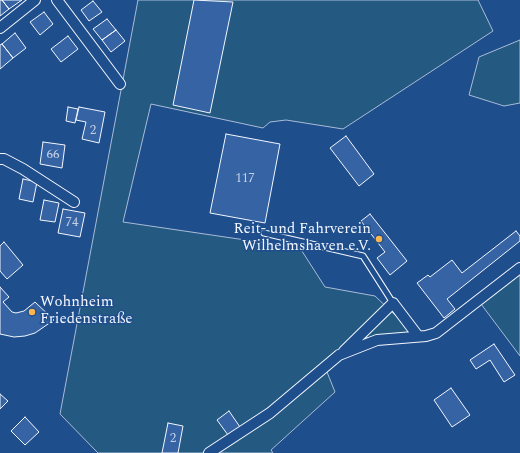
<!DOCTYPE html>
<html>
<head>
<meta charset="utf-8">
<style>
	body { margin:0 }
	canvas { display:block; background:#1f4e8c }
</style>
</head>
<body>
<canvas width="520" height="453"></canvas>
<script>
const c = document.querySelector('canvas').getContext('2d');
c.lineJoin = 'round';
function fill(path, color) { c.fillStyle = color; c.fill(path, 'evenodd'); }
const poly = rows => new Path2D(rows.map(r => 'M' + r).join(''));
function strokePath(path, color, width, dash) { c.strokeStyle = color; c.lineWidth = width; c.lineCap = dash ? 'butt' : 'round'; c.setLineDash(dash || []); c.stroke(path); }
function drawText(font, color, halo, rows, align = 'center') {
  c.font = font + ' Spectral,serif'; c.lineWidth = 3; c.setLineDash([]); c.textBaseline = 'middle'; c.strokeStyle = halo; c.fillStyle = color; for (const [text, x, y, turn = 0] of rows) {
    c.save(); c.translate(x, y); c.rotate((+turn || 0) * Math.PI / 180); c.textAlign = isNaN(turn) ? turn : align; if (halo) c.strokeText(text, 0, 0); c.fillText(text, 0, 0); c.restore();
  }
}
const green = poly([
	[138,0,478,0,493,31,343,129,286,120,270,122,263,128,151,104,123,222,300,248,325,287,375,296,413,332,364,338,327,372,335,392,271,450,273,453,98,453,60,414,138,0],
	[520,40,520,103,504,106,469,95,479,57,520,40],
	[520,274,520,356,481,304,520,274]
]);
fill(green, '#245a82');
strokePath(green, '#a8bbd7', 1);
const building = poly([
	[0,0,2,0,9,9,0,16,0,0],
	[2,0,22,0,9,9,2,0],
	[194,0,233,2,210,113,173,105,194,0],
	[93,1,102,12,89,21,81,10,93,1],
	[44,12,53,24,40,35,30,22,44,12],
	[107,19,116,30,102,40,93,29,107,19],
	[116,30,125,41,111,52,102,40,116,30],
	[15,33,26,48,13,58,2,44,15,33],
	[68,36,78,49,61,62,51,49,68,36],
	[2,44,13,58,0,69,0,45,2,44],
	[68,107,78,109,75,123,66,121,68,107],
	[79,107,105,112,99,143,82,139,86,122,76,120,79,107],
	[226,134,280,144,265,223,210,213,226,134],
	[346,136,374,174,359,186,330,148,346,136],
	[43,142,65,145,62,168,40,164,43,142],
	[23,179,37,182,33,202,19,199,23,179],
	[44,200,59,203,55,222,40,220,44,200],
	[63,209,85,213,80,237,58,233,63,209],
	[370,214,407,261,390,275,377,258,385,252,361,221,370,214],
	[516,231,520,236,520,241,447,299,455,309,444,318,417,283,428,275,430,277,452,260,462,273,516,231],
	[4,242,23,265,7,279,0,271,0,246,4,242],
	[0,287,9,297,3,302,12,312,16,313,24,311,35,302,54,320,35,333,25,336,14,337,0,334,0,287],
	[494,344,515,375,504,382,490,360,476,369,470,360,494,344],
	[451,388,470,415,452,427,434,400,451,388],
	[0,394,8,401,0,409,0,394],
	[229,411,240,427,228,435,217,420,229,411],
	[25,417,39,432,25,445,11,431,25,417],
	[168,423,183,426,178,453,162,453,168,423]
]);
fill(building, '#3563a3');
strokePath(building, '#f2f6ff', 1);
const lane = poly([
	[264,233,363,256,393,303]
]);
const street = poly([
	[57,0,120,84],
	[0,28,35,0],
	[0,159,4,159,23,169,74,202],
	[344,351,393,303,418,336],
	[209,453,270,413,339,355,377,340,426,336,436,333,520,268]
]);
strokePath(lane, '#f2f6ff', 7);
strokePath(street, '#f2f6ff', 12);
strokePath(lane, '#1f4e8c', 5);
strokePath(street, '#1f4e8c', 10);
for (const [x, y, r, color] of [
	[379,239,4,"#ffb74d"],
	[32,312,4,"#ffb74d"]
]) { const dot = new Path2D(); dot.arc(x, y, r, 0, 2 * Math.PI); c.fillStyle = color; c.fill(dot); strokePath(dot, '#1f4e8c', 1.5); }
drawText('13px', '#c3d1e8', null, [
	["2",93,131],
	["66",53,155],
	["117",245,179],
	["74",72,223],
	["2",173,439]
]);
drawText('15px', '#f2f6ff', '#1f4e8c', [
	["Reit- und Fahrverein",371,230],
	["Wilhelmshaven e.V.",371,247],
	["Wohnheim",40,303,"left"],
	["Friedenstraße",40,320,"left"]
], 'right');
</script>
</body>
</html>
